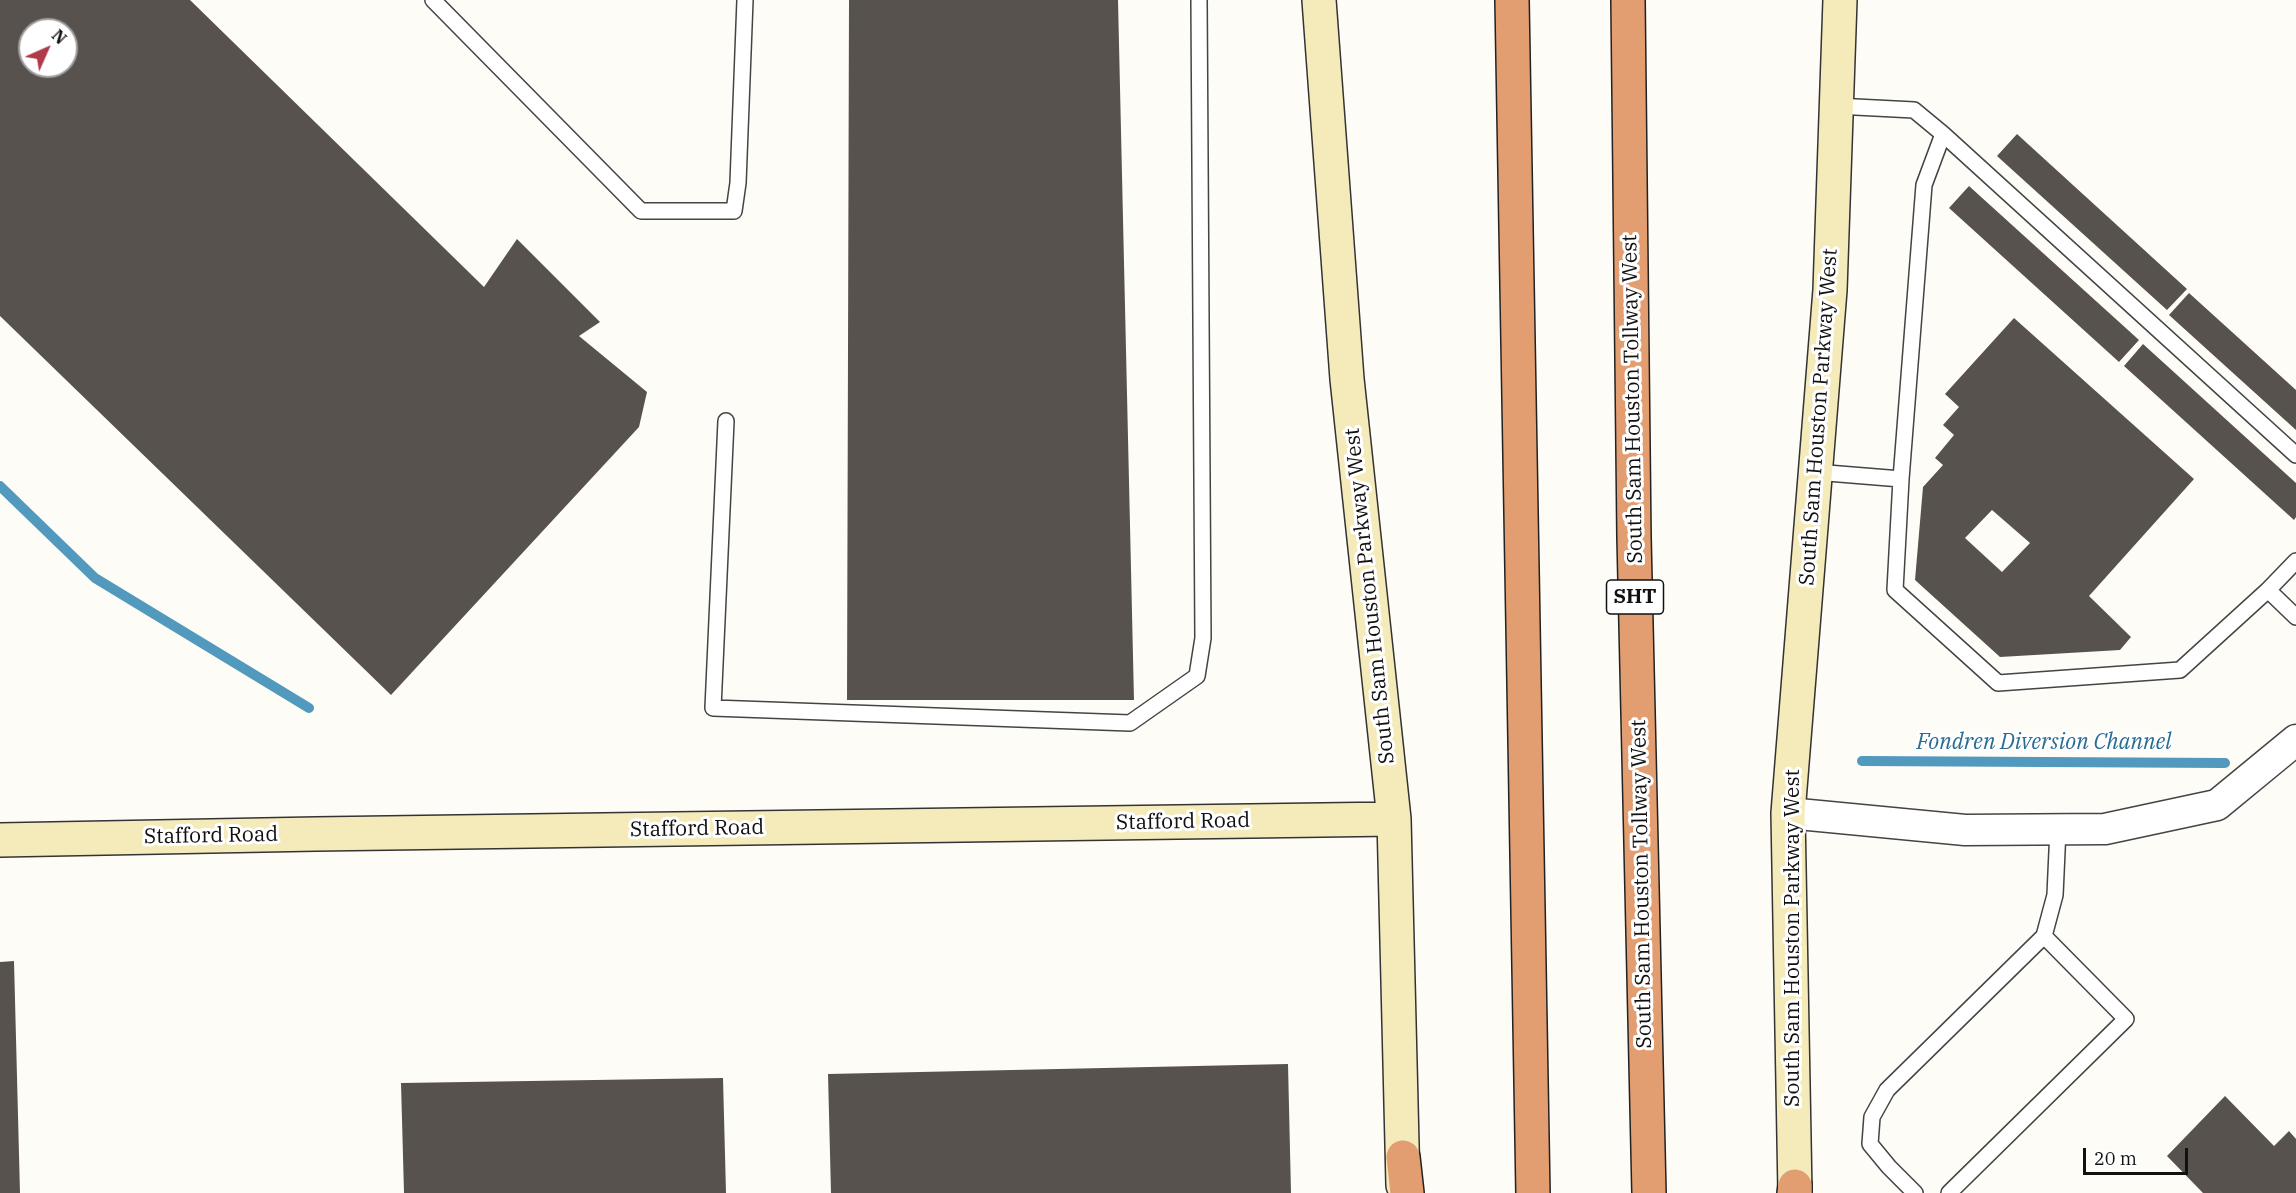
<!DOCTYPE html>
<html>
<head>
<meta charset="utf-8">
<style>
	body { margin:0 }
	#map { position:relative; width:2296px; height:1193px; overflow:hidden; background:#fefcf6; font-family:"IBM Plex Serif",serif }
	canvas { display:block }
	.north { position:absolute; left:18px; top:18px; width:60px; height:60px; box-sizing:border-box; background:#fff; border:2px solid #a0a0a0; border-radius:50%; rotate:45deg; font-size:16px; font-weight:700; line-height:24px; text-align:center; color:#111 }
	.north::after { content:''; display:block; margin:auto; width:21px; height:27px; background:#b03a47; clip-path:polygon(50% 0,100% 100%,50% 72%,0 100%) }
	.scale { position:absolute; left:2083px; top:1148px; width:105px; height:27px; box-sizing:border-box; border:3px solid #111; border-top:0; padding-left:8px; font-size:18px; line-height:21px; white-space:nowrap; color:#111; -webkit-text-stroke:4px #fff; paint-order:stroke }
</style>
</head>
<body>
<div id="map">
<canvas width="2296" height="1193"></canvas>
<div class="north">N</div>
<div class="scale">20 m</div>
</div>
<script>
const c = document.querySelector('canvas').getContext('2d');
c.lineJoin = 'round';
const poly = rows => new Path2D(rows.map(r => 'M' + r).join(''));
function strokePath(path, color, width, dash) { c.strokeStyle = color; c.lineWidth = width; c.lineCap = dash ? 'butt' : 'round'; c.setLineDash(dash || []); c.stroke(path); }
function fill(path, color) { c.fillStyle = color; c.fill(path, 'evenodd'); }
function drawText(font, color, halo, rows, align = 'center') {
  c.font = font + ' "IBM Plex Serif",serif'; c.lineWidth = 6; c.setLineDash([]); c.textBaseline = 'middle'; c.strokeStyle = halo; c.fillStyle = color; for (const [text, x, y, turn = 0] of rows) {
    c.save(); c.translate(x, y); c.rotate((+turn || 0) * Math.PI / 180); c.textAlign = isNaN(turn) ? turn : align; if (halo) c.strokeText(text, 0, 0); c.fillText(text, 0, 0); c.restore();
  }
}
strokePath(poly([
	[0,486,95,578,309,708],
	[1862,761,2225,763]
]), '#5199bd', 10);
fill(poly([
	[0,0,190,0,484,287,517,239,600,322,579,336,647,392,639,427,391,695,0,316],
	[30,30,66,30,66,66,30,66],
	[849,0,1118,0,1134,700,847,700],
	[2017,134,2187,289,2167,310,1997,156],
	[1969,186,2139,340,2119,362,1949,208],
	[2189,293,2296,390,2296,430,2169,315],
	[2014,318,2194,479,2089,596,2131,637,2120,650,2000,657,1915,580,1923,487,1943,465,1935,458,1954,435,1943,425,1959,407,1945,394],
	[1992,510,2030,543,2002,572,1965,538],
	[2143,344,2296,483,2296,517,2294,520,2124,366],
	[14,961,20,1193,0,1193,0,962],
	[1288,1064,1291,1193,831,1193,828,1074],
	[723,1078,726,1193,404,1193,401,1083],
	[2225,1096,2274,1146,2289,1131,2296,1139,2296,1193,2203,1193,2167,1156]
]), '#58524f');
const service = poly([
	[433,0,641,211,734,211,738,183,745,0],
	[1836,106,1914,110,1943,134,2296,455],
	[1943,134,1924,185,1901,479,1895,590,1998,683,2180,670,2268,590],
	[726,421,713,708,1130,723,1197,676,1203,638,1199,0],
	[1815,472,1901,479],
	[2296,561,2268,590,2296,617],
	[2044,936,2055,895,2058,829],
	[1915,1193,1889,1167,1870,1144,1872,1117,1887,1090,2044,936,2126,1019,1949,1193]
]);
const minor = poly([
	[1788,813,1965,830,2105,829,2217,805,2296,740]
]);
const secondary = poly([
	[1319,0,1347,379,1394,819,1403,1185],
	[0,840,316,834,1394,819],
	[1795,1193,1788,813,1830,290,1840,0]
]);
const motorway = poly([
	[1512,0,1533,1193],
	[1628,0,1634,537,1649,1193],
	[1403,1157,1407,1193],
	[1794,1193,1795,1186]
]);
strokePath(service, '#444', 18);
strokePath(minor, '#444', 33);
strokePath(secondary, '#333', 36);
strokePath(motorway, '#222', 36);
strokePath(service, '#fff', 15);
strokePath(minor, '#fff', 30);
strokePath(secondary, '#f5ebba', 33);
strokePath(motorway, '#e29d70', 33);
for (const [x, y, w] of [
	[1635,597,57]
]) { const box = new Path2D(); box.roundRect(x - w / 2, y - 17, w, 34, 4.5); c.fillStyle = '#fff'; c.fill(box); strokePath(box, '#111', 1.5); }
drawText('bold 20px', '#111', null, [
	["SHT",1635,597]
]);
drawText('21px', '#111', '#fff', [
	["South Sam Houston Tollway West",1633,399,-91],
	["South Sam Houston Parkway West",1819,417,-86],
	["South Sam Houston Parkway West",1370,596,-96],
	["Stafford Road",1183,822,-1],
	["Stafford Road",697,829,-1],
	["Stafford Road",211,836,-1],
	["South Sam Houston Tollway West",1642,884,-91],
	["South Sam Houston Parkway West",1793,938,-90]
]);
drawText('italic 22px', '#296c94', '#fff', [
	["Fondren Diversion Channel",2044,743]
]);
</script>
</body>
</html>
